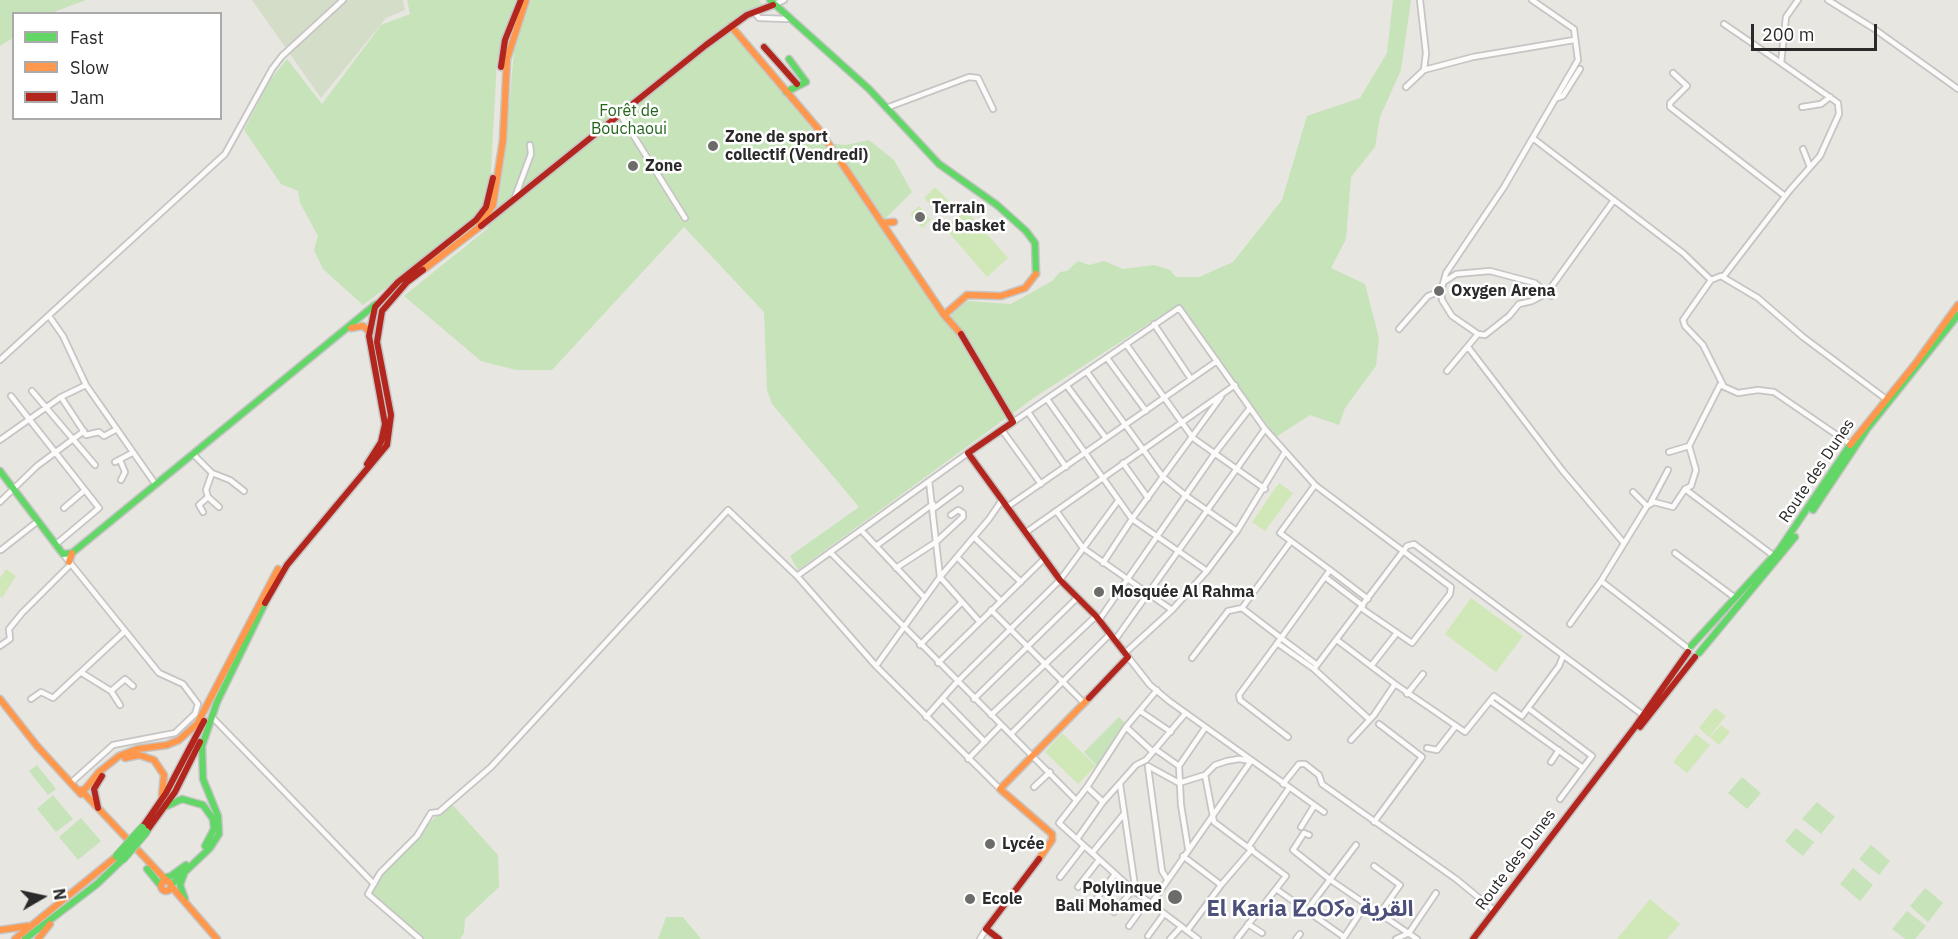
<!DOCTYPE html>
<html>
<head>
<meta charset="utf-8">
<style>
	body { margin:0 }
	#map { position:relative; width:1958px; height:939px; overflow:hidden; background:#e8e6e0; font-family:"IBM Plex Sans",sans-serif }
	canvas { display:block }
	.legend { position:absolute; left:12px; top:12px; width:210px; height:108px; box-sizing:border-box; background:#fff; border:2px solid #aaa; margin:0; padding:8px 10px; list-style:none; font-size:18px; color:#2a2a2a }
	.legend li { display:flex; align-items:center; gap:12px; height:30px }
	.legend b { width:30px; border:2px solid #aaa }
	.north { position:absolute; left:12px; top:867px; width:60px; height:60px; -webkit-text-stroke:4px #fff; paint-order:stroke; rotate:81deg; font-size:16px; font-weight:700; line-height:24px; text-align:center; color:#2a2a2a }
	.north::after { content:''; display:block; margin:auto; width:21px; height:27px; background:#2a2a2a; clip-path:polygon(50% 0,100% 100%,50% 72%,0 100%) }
	.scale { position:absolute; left:1751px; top:24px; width:126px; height:27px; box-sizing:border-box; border:3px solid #2a2a2a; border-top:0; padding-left:8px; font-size:18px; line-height:21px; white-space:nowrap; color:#2a2a2a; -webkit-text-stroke:4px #fff; paint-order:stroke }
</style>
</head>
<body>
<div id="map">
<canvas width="1958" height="939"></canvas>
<ul class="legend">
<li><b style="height:8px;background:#63d668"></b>Fast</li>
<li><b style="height:8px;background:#ff974d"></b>Slow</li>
<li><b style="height:8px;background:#b3261e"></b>Jam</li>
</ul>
<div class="north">N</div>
<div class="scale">200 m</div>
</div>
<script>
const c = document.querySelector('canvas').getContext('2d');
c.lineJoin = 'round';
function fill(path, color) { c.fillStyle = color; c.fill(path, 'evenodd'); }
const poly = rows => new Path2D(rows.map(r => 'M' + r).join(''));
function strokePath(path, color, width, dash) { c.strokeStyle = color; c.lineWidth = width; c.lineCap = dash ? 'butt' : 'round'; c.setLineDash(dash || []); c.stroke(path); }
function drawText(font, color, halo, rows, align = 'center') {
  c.font = font + ' "IBM Plex Sans","Noto Sans Arabic","Noto Sans Tifinagh",sans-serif'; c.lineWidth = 5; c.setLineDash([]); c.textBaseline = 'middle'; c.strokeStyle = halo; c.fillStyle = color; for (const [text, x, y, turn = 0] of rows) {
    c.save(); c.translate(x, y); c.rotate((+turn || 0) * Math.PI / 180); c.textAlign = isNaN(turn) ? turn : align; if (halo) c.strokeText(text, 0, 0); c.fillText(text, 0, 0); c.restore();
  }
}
fill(poly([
	[0,0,86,0,51,13,14,14,13,38,0,46],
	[407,0,517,0,497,60,490,189,486,205,455,236,363,305,323,269,314,250,318,236,300,203,298,191,281,184,244,130,270,80,287,59,322,104,381,25,410,14],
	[531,0,759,0,763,6,747,12,726,26,824,143,846,145,869,140,894,160,912,192,880,224,942,320,968,301,1011,304,1052,281,1060,272,1067,271,1078,261,1089,265,1104,261,1123,269,1154,265,1170,270,1176,277,1199,277,1233,262,1282,200,1307,116,1360,98,1387,53,1393,0,1411,0,1401,70,1380,117,1375,147,1351,177,1346,239,1331,268,1365,284,1379,338,1376,366,1345,408,1339,425,1310,415,1276,437,1179,304,1035,397,798,570,790,556,859,507,772,404,767,390,764,312,684,227,552,370,516,370,481,361,404,296,487,229,498,206,506,146,514,50],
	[1119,717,1125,723,1098,767,1084,752],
	[37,765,56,789,48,795,29,771],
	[1742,777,1761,793,1747,809,1728,793],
	[53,795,73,819,56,832,37,809],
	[450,802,498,855,499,887,465,919,464,933,460,939,420,939,368,894,390,863],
	[1817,802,1835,817,1821,834,1802,819],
	[81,818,101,841,78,860,59,837],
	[1796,828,1814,842,1803,856,1785,841],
	[1871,845,1890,861,1879,875,1859,859],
	[1853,868,1873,885,1860,901,1840,884],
	[1925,888,1943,903,1928,922,1910,906],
	[1907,911,1926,926,1915,939,1905,939,1892,929],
	[666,917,683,917,701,939,658,939]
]), '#c7e3ba');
fill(poly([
	[252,0,403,0,405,10,386,18,321,98]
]), '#d3ddc8');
fill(poly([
	[935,187,950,202,939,213,924,198],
	[919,206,931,220,922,228,910,214],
	[966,210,1008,258,987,277,945,228],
	[1279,483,1293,493,1265,531,1252,522],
	[6,569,16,576,2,598,0,596,0,578],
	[1471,598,1523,636,1496,672,1445,634],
	[1715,708,1726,716,1709,737,1699,728],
	[1721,725,1730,732,1719,745,1710,737],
	[1062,733,1096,766,1078,784,1045,752],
	[1696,734,1710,745,1687,773,1673,762],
	[1650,899,1680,924,1667,939,1617,939]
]), '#d0e7b8');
const street = poly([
	[1420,0,1426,53,1424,70],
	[1532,0,1574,29,1578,60,1504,187,1446,273,1441,291,1442,300,1452,316,1478,334,1485,335,1509,316,1519,304,1532,301,1547,293,1551,296],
	[1828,0,1873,28,1958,89],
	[773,5,784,0],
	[755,13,759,18,787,19],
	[1724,24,1781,63],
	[1673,73,1687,86,1670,103,1670,107,1785,196],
	[1406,87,1424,70,1473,57,1574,40],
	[1557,98,1563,96,1580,69],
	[1802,107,1821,104,1830,97],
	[886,108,969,77,978,78,993,109],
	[620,114,685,218],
	[1534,139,1683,253,1711,280],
	[1803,149,1810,167],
	[515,197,531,154,530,145],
	[1723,277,1790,190,1820,156,1839,114,1838,103,1781,63,1786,17,1798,0],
	[1444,282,1456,274,1490,271,1535,283,1547,293,1614,200],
	[49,316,63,336,86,385,156,485],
	[1154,324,1191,379],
	[1399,329,1428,296,1441,291],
	[1126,344,1193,438,1265,489],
	[1468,347,1562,470,1623,542],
	[1107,358,1146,411],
	[0,360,225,154,272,69,282,56,343,0],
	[1447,371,1478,334],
	[1087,372,1163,477,1185,495,1237,531],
	[1723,385,1703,345,1685,326,1683,320,1711,280,1721,276,1758,298,1803,337,1886,399],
	[1067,386,1106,438],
	[32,391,95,465],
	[11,396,99,508,55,545],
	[61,397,86,435,99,432,104,436,117,429],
	[1047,399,1132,519,1207,571],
	[1028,412,1066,467],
	[1013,422,1179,308,1265,429,1315,485],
	[1002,430,1041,484],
	[0,440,61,397,86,385],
	[1669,452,1689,446],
	[968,453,797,576,876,666,1000,789],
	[193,454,212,473,230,480,244,491],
	[120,460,125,472,121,480],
	[115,462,132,453],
	[1123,463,1148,498],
	[212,473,206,490,208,497,219,507],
	[929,481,940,577,979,621],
	[1685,489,1774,556],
	[1633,492,1647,506],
	[0,502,37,466,84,431],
	[1651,502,1668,470],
	[1007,507,1217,361],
	[64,508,85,490],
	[933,509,960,489],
	[203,512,199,505,208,497],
	[1057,512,1083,548,1172,610],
	[861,530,925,598],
	[1025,533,1235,385],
	[974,537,1021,582],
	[1291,541,1242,608,1281,638,1330,570,1368,599],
	[876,546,933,504],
	[1,550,38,521],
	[830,552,1076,800],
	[1675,553,1734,597],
	[63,554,159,673,183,684,198,704,195,714,175,733,113,745,73,781],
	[957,557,1001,601],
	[1103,563,1132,519,1221,397],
	[896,568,936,542,963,517,963,513,958,510,951,515],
	[1330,570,1280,533,1315,485,1451,587,1450,594,1412,643,1361,608],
	[1325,577,1363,606],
	[1601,581,1689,649],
	[991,610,1084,703],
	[1099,620,1215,453,1250,408],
	[1570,624,1601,581,1647,506,1654,502,1673,507,1685,489,1691,486,1696,470,1689,446,1720,385,1738,393,1758,390,1774,392,1850,444],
	[1115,640,1265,429],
	[1337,640,1395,684,1374,715,1351,740],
	[1277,643,1314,669],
	[920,645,962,602],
	[0,646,10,639,9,629,22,613,71,564],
	[1125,653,1172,610,1207,571,1237,531,1285,452],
	[1128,657,1150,685,1169,701,1324,812],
	[1192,658,1228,611,1242,608],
	[938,663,1044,559],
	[876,666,940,577,989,519,1002,500],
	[1371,666,1396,634],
	[82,673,111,691,120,705],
	[1395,684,1465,732,1494,696,1522,716,1559,666,1563,656],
	[1157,690,1126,727,1087,787,1059,823,1133,890,1198,939],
	[111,691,125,679,133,686],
	[1407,694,1423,674],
	[31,699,41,692,53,698,125,631],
	[943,699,985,742],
	[974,699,1076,599],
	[1490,701,1583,768],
	[1528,708,1592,756,1560,799],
	[1140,711,1171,732],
	[991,715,1096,616],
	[212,717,374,884],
	[926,717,957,682,1060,580,1118,501],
	[1369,719,1314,669,1407,546,1414,544,1643,715],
	[1126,727,1153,752],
	[1011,734,1110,634],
	[1288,737,1240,700,1239,695,1281,638,1317,665],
	[1427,748,1437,750,1455,727],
	[1155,749,1179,766],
	[968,759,1001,725],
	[1551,762,1559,750],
	[1148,766,1179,783,1205,775,1215,765,1227,761,1239,759,1251,761,1151,904],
	[1148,767,1162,871,1167,879],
	[1205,775,1214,822,1286,876,1237,939],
	[1120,784,1136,893],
	[1283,784,1299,764,1305,764,1319,775,1322,784,1456,879,1495,911],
	[1034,787,1050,772],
	[1087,787,1103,802],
	[1374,822,1422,757,1379,724],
	[1301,827,1314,806],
	[1309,835,1304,833,1293,850,1332,881,1417,939],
	[1077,839,1103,802,1136,765,1146,760,1185,714],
	[1249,846,1289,788],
	[1188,848,1181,805,1179,766,1205,728],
	[1092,853,1123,815],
	[1183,856,1221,885],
	[1374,866,1400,885,1380,913],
	[1060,877,1084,846],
	[1078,887,1099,860],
	[1276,889,1344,937],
	[1094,902,1115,874],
	[1307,910,1356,845],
	[1114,912,1133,890],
	[1248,924,1262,933],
	[1129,926,1147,901],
	[1187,931,1221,885,1252,849],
	[1148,936,1164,914],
	[420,939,368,894,380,873,417,836,431,813,439,812,491,767,728,510,797,576],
	[980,939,986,929],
	[1170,939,1181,927],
	[1296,939,1300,934],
	[1343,939,1366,904],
	[1396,939,1409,933,1436,893]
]);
const fast = poly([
	[770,0,869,89,939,164,997,205,1026,231,1035,243,1036,274],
	[786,92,806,82,789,59],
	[0,471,63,554,72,553,376,304],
	[1813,510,1867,429,1958,315],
	[1691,646,1779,550,1850,445],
	[1699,653,1795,537],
	[167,806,182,799,203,805,213,819,214,829,205,846],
	[147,869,161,886],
	[184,874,180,885,185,899],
	[163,878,171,876,186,865],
	[171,885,210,848,219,834,218,816,203,779,202,746,217,702,265,603],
	[25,939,97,884,123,859]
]);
const slow = poly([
	[731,26,820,131,944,315,961,334],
	[883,223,894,222],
	[423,270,478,228,493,205,503,140,507,59,526,0],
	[944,315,967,295,1001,296,1025,288,1036,274],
	[351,328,363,326,370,332],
	[1850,445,1916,363,1958,305],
	[69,562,72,553],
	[0,699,37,746,81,794],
	[125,758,139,755,154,760,164,775,162,795],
	[81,790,166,880],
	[81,794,99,772,119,756,137,749,167,745,179,740,197,724,278,569],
	[1039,859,1052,840,1052,834,1000,789,1089,698],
	'161 886a5 5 0 1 1 10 0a5 5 0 1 1-10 0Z',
	[171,886,217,939],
	[0,930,28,926],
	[15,939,117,856],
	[38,939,50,924]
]);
const jam = poly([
	[764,47,797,84],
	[501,67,505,40,521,0],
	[481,226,706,45,747,15,773,5],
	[961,334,1013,422,968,453,1060,580,1096,616,1128,657,1089,698],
	[367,464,381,442,385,424,369,336,375,307,398,282,476,220,486,207,493,178],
	[265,603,287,565,387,445,391,415,377,342,382,311,407,282,423,270],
	[1640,727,1695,657],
	[98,808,94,789,102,776],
	[142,828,166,793,204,721],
	[146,832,175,792,200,742],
	[999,939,986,929,1039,859],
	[1473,939,1635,727,1688,652]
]);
strokePath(street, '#c6c5c5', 8);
strokePath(fast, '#c6c5c5', 9);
strokePath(slow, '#c6c5c5', 9);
strokePath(jam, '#c6c5c5', 9);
strokePath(street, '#fcfbfa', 4.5);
strokePath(fast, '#63d668', 6);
strokePath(slow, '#ff974d', 6);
strokePath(jam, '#b3261e', 6);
const fastBridge = poly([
	[117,856,142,828],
	[123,859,146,832]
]);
strokePath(fastBridge, '#c4c4c1', 10, []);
strokePath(fastBridge, '#63d668', 8);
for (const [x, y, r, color] of [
	[713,146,6,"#6c6c6a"],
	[633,166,6,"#6c6c6a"],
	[920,217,6,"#6c6c6a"],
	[1439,291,6,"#6c6c6a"],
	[1099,592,6,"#6c6c6a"],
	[990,844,6,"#6c6c6a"],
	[1175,897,8,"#6c6c6a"],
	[970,899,6,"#6c6c6a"]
]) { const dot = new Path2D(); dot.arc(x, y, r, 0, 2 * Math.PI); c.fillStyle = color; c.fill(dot); strokePath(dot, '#fff', 2); }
drawText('16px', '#24651c', '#fff', [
	["Forêt de",629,111],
	["Bouchaoui",629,129]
]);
drawText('bold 16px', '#2a2a2a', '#fff', [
	["Zone de sport",725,137],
	["collectif (Vendredi)",725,155],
	["Zone",645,166],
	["Terrain",932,208],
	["de basket",932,226],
	["Oxygen Arena",1451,291],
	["Mosquée Al Rahma",1111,592],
	["Lycée",1002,844],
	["Polylinque",1162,888,"right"],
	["Bali Mohamed",1162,906,"right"],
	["Ecole",982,899]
], 'left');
drawText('16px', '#2a2a2a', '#fff', [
	["Route des Dunes",1817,471,-56],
	["Route des Dunes",1516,860,-53]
]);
drawText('bold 22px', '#4c507a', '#fff', [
	["El Karia ⵇⴰⵔⵢⴰ القرية",1310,910]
]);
</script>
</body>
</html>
